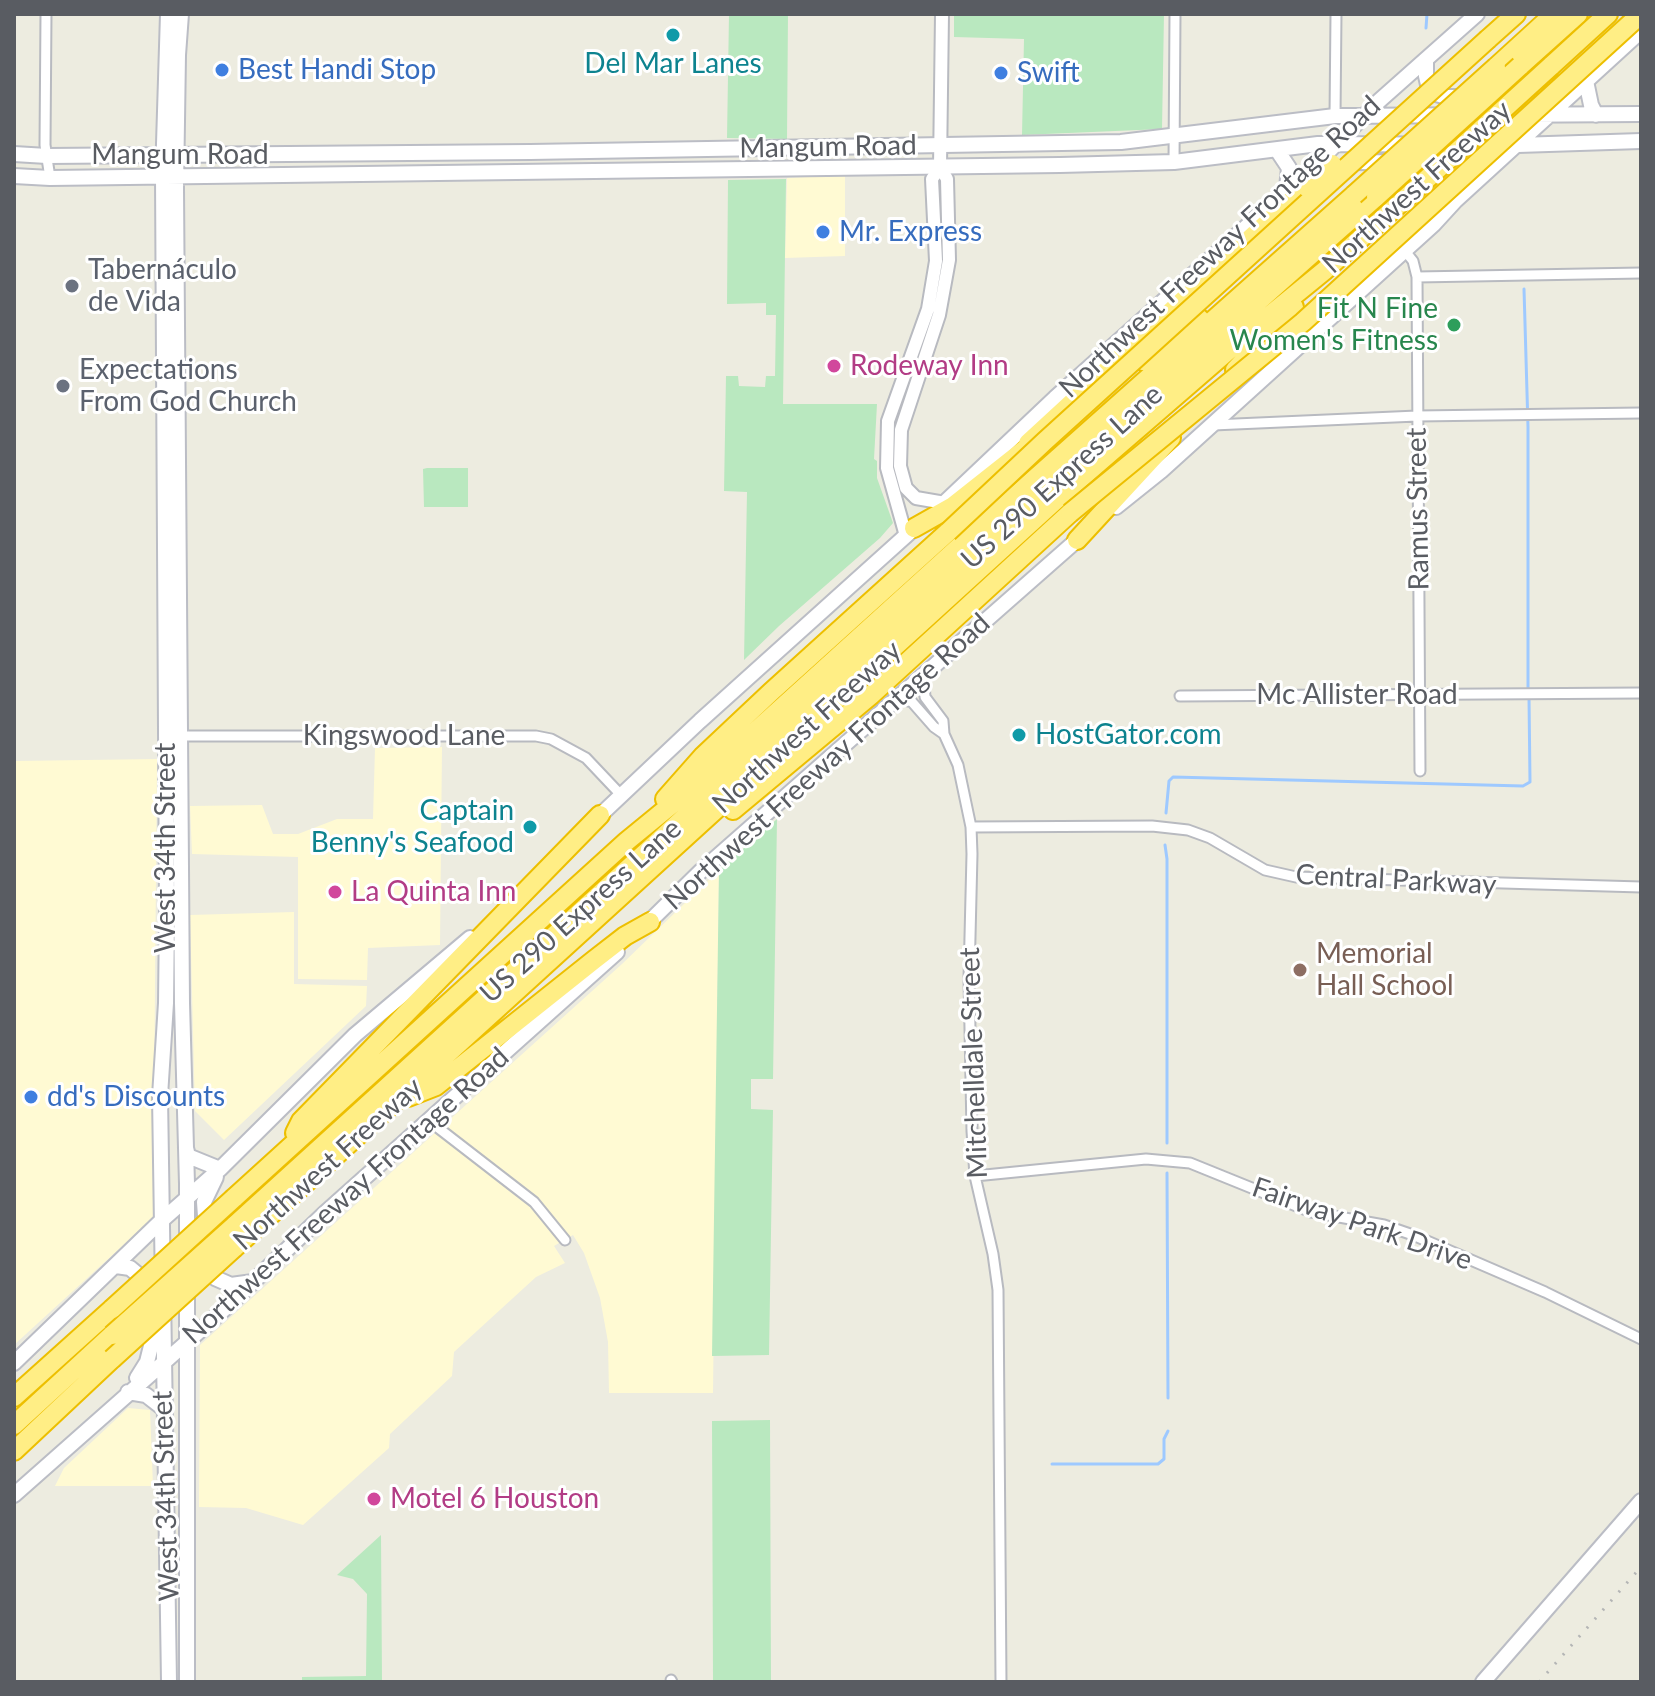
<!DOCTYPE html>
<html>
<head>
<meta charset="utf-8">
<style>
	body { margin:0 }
	#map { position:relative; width:1655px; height:1696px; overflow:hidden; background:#edece0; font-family:Lato,sans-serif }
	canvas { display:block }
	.frame { position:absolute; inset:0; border:16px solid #595c62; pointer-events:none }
</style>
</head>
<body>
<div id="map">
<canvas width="1655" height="1696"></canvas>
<div class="frame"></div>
</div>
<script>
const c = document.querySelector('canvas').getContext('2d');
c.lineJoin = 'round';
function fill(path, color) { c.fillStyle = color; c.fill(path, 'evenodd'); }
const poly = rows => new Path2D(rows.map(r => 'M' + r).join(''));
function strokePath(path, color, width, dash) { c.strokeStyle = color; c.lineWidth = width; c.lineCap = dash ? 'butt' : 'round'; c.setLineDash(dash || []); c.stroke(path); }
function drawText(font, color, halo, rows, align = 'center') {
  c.font = font + ' Lato,sans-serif'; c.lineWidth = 6; c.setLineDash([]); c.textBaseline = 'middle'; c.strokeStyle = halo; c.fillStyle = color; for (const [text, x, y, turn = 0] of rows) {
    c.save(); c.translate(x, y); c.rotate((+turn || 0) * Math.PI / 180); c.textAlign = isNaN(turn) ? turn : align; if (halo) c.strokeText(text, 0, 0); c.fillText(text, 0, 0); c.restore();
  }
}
fill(poly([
	[845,175,845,256,785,258,787,178],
	[442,747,440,945,368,948,367,980,298,979,298,857,192,854,190,806,262,805,273,834,298,834,337,819,373,819,375,748],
	[157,759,153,1218,14,1345,14,761],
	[719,870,713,1393,609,1393,608,1342,600,1298,584,1253,573,1235,554,1246,565,1263,536,1277,454,1352,452,1376,390,1434,389,1448,303,1525,246,1508,199,1507,200,1345,622,964],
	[294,912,294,984,367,986,366,1006,224,1140,195,1111,190,915],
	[128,1408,150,1410,153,1486,55,1486,64,1468]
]), '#fffad3');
fill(poly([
	[729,14,788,14,787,139,727,138],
	[954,14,1164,14,1162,129,1022,135,1024,39,954,37],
	[786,179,783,404,877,404,874,459,877,461,877,478,893,523,880,538,779,626,744,660,747,492,724,491,726,376,738,376,739,386,765,387,766,376,775,376,776,315,766,315,766,303,727,304,728,180],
	[427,468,468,468,468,507,424,507,423,469],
	[777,819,773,1079,751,1079,751,1109,773,1110,769,1355,712,1356,719,870],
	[770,1420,771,1682,713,1682,712,1421],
	[381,1535,382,1682,302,1682,302,1677,366,1676,367,1594,353,1579,337,1575]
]), '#b9e8bf');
strokePath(poly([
	[1426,28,1427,14],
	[1524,289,1528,427,1528,690],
	[1166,813,1169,781,1173,777,1523,786,1530,782,1529,697],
	[1165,845,1167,859,1167,1143],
	[1167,1173,1168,1398],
	[1052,1464,1158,1464,1164,1459,1164,1439,1168,1431]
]), '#9ec9ff', 3);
const minor = poly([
	[46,14,45,145,50,178],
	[1335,116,1336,14],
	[1174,162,1175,14],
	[1405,251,1413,261,1417,277,1420,771],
	[1417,277,1641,273],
	[1213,425,1417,416,1641,413],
	[926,675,924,684,925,697,943,721,944,734,958,765,971,827,972,854,969,978,972,1131,975,1176,993,1254,998,1290,1001,1682],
	[1180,696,1641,693],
	[896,698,912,702,934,727,944,734],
	[178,736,536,736,551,739,586,758,621,795],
	[971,827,1152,826,1188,830,1210,838,1265,870,1296,877,1641,887],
	[428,1120,534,1202,565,1240],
	[975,1176,1146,1159,1190,1163,1311,1212,1384,1225,1413,1235,1545,1292,1641,1339],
	[671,1680,672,1682]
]);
const tertiary = poly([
	[942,14,940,167,947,179,949,260,939,315,901,430,900,466,906,488,916,498,945,503],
	[906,536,887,468,888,421,928,309,936,261,932,179,940,167]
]);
const secondary = poly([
	[168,14,163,176,167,915,166,1003,160,1096,169,1682],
	[181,14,178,55,176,188,182,1003,187,1184,187,1682],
	[1426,60,1426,76,1429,89,1436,94,1447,97,1553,97],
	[1586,81,1591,105,1596,115],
	[1277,150,1289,168,1287,188],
	[14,154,47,156,530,152,1121,142,1335,116,1641,114],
	[1350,162,1455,163,1462,166,1467,172,1465,182],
	[14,176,50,178,1060,165,1174,162,1318,144,1518,145,1641,141],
	[942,505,1055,398,1311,169,1379,101,1477,14],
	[1116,507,1161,471,1434,224,1456,200,1641,31],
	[593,822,700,721,920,523],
	[644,927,701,871,1085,533],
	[186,1148,188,1156,220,1169],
	[216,1177,204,1202,208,1258,215,1278,231,1285,253,1282],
	[116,1266,130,1268,142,1278,151,1308,151,1346,147,1362,137,1378],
	[14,1363,160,1222,220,1169,355,1035,470,938],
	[128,1392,146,1395,164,1409],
	[14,1495,230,1304,324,1214,617,952],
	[1483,1682,1641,1501]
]);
const motorway = poly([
	[1488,39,1516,14],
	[1520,66,1578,14],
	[1551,66,1608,14],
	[1496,67,1554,14],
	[1143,361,1200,319],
	[1235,370,1294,307],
	[1028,443,1306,187],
	[914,528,953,506,1039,438],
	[1077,540,1171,438],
	[665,799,703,756,771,692,948,532],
	[733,810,871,695,1070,513],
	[408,1097,436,1086,594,960,625,936,650,922],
	[295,1133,301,1121,600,815],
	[234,1198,627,841,704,778,1013,498,1354,195],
	[234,1226,1042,493,1376,197],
	[234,1248,1058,498,1259,324,1324,271,1407,197],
	[14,1397,112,1309],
	[14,1425,112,1335],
	[14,1451,112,1359]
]);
strokePath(minor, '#b8bac0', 13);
strokePath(tertiary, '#b8bac0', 16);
strokePath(secondary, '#bbbdc5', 18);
strokePath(motorway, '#edbf00', 22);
strokePath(minor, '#fff', 9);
strokePath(tertiary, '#fff', 12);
strokePath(secondary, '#fff', 14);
strokePath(motorway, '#ffee85', 18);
strokePath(poly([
	[1539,1682,1641,1567]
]), '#b4b5b5', 3, [2, 10]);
const motorwayBridge = poly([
	[1306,187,1332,164],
	[1354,195,1496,67],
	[1376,197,1520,66],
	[1407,197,1551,66],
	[1070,513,1303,322,1641,14],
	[948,532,1045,441,1488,39],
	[112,1309,234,1198],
	[112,1335,234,1226],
	[112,1359,234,1248]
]);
strokePath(motorwayBridge, '#edbf00', 22, []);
strokePath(motorwayBridge, '#ffee85', 18);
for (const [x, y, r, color] of [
	[673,35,8,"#0f9aa8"],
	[222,70,8,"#3f7fe0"],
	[1001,73,8,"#3f7fe0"],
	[823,232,8,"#3f7fe0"],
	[72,286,8,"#6b7280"],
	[1454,325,8,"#2e9e5b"],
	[834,366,8,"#d1479c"],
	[63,386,8,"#6b7280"],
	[1019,735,8,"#0f9aa8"],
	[530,827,8,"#0f9aa8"],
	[335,892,8,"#d1479c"],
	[1300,970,8,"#8d6e63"],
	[31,1097,8,"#3f7fe0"],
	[374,1499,8,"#d1479c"]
]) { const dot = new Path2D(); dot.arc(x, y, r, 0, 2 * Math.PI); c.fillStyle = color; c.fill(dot); strokePath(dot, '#fff', 3); }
drawText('28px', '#0d838f', '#fff', [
	["Del Mar Lanes",673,64],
	["HostGator.com",1035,735,"left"],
	["Captain",514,811,"right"],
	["Benny's Seafood",514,843,"right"]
]);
drawText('28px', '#366cbe', '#fff', [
	["Best Handi Stop",238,70],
	["Swift",1017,73],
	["Mr. Express",839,232],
	["dd's Discounts",47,1097]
], 'left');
drawText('28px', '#595c62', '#fff', [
	["Mangum Road",828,147,-1],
	["Mangum Road",180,155],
	["Northwest Freeway",1417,187,-42],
	["Northwest Freeway Frontage Road",1220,247,-43],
	["US 290 Express Lane",1062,477,-42],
	["Ramus Street",1418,509,-91],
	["Mc Allister Road",1357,695],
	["Northwest Freeway",807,727,-42],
	["Kingswood Lane",404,736],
	["Northwest Freeway Frontage Road",827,762,-42],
	["West 34th Street",166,848,-90],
	["Central Parkway",1396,880,3],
	["US 290 Express Lane",581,911,-42],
	["Mitchelldale Street",974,1063,-92],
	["Northwest Freeway",328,1164,-42],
	["Northwest Freeway Frontage Road",346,1196,-42],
	["Fairway Park Drive",1362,1224,19],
	["West 34th Street",166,1496,-92]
]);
drawText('28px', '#5b616d', '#fff', [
	["Tabernáculo",88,270],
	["de Vida",88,302],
	["Expectations",79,370],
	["From God Church",79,402]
], 'left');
drawText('28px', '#27864d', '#fff', [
	["Fit N Fine",1438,309],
	["Women's Fitness",1438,341]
], 'right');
drawText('28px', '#b23c85', '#fff', [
	["Rodeway Inn",850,366],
	["La Quinta Inn",351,892],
	["Motel 6 Houston",390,1499]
], 'left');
drawText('28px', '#785e54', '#fff', [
	["Memorial",1316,954],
	["Hall School",1316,986]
], 'left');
</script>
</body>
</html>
